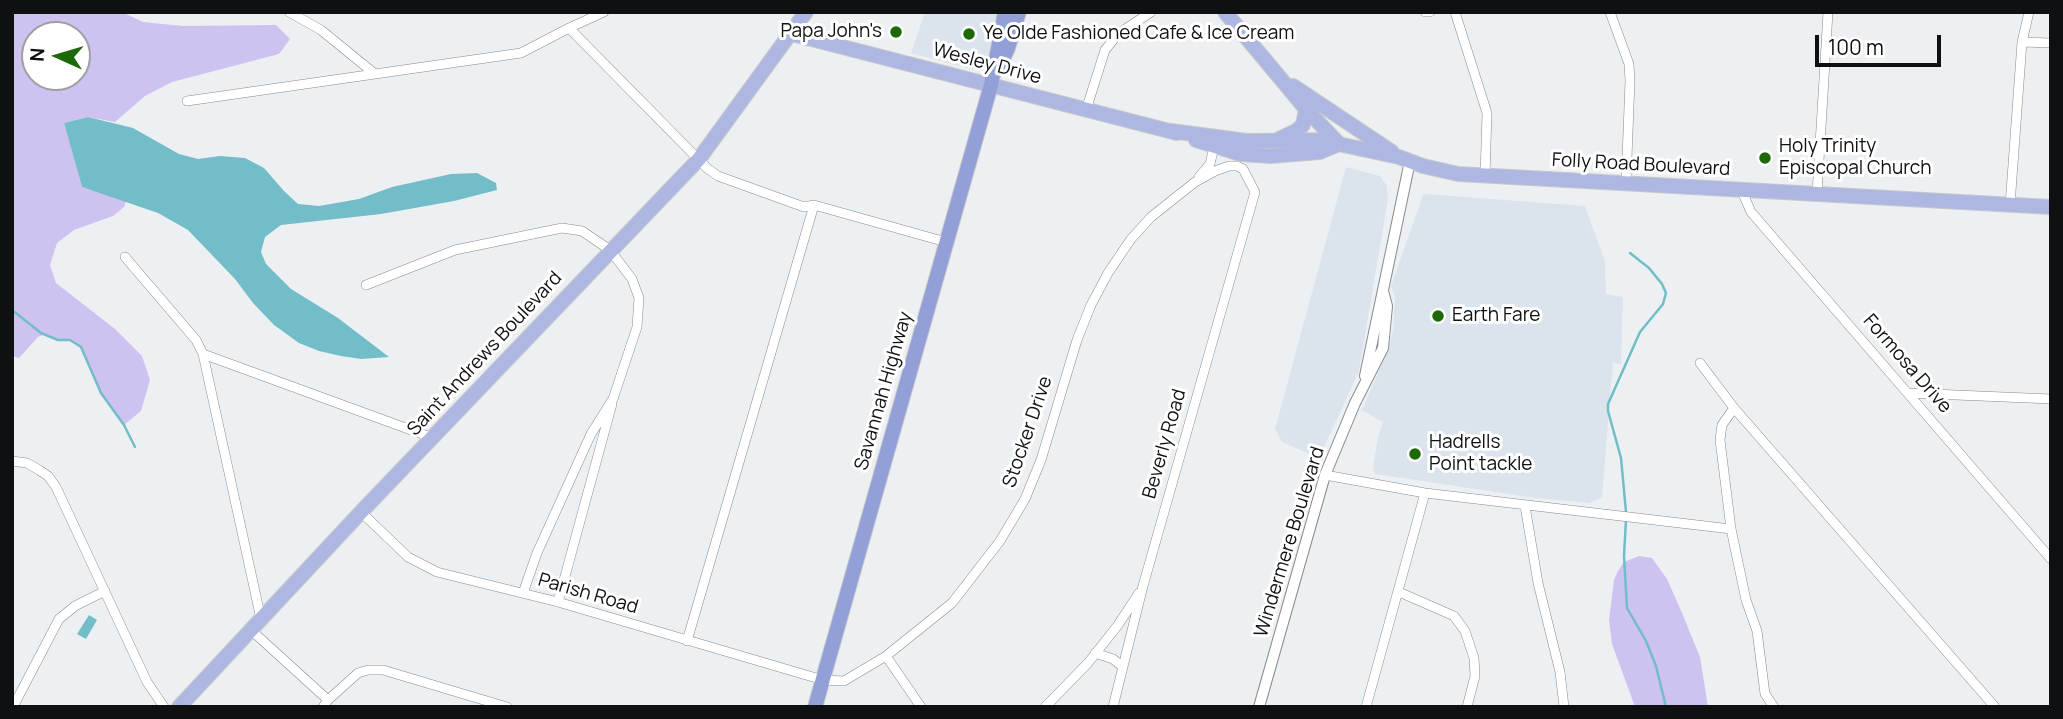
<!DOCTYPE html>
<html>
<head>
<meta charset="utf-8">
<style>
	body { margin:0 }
	#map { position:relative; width:2063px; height:719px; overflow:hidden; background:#edf0f3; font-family:Manrope,sans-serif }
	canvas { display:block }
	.frame { position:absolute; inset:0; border:14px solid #0f1011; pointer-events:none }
	.north { position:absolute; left:21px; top:21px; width:70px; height:70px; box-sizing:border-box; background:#fff; border:2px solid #9f9fa0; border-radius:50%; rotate:274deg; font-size:19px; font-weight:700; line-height:28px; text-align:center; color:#0f1011 }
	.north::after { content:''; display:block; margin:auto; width:24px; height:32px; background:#1d6908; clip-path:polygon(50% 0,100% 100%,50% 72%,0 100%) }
	.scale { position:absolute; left:1815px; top:35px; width:126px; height:32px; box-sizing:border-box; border:4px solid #0f1011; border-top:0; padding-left:9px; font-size:21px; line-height:24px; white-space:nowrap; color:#0f1011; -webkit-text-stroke:5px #fff; paint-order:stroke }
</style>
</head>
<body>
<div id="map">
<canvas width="2063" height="719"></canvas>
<div class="frame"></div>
<div class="north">N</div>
<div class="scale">100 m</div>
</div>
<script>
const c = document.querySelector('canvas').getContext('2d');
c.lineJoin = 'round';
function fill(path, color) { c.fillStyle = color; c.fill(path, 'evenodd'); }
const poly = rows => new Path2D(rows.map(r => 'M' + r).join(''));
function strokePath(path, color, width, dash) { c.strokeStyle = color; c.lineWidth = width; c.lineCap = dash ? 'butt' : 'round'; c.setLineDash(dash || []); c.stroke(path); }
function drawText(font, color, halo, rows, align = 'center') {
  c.font = font + ' Manrope,sans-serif'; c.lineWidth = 6; c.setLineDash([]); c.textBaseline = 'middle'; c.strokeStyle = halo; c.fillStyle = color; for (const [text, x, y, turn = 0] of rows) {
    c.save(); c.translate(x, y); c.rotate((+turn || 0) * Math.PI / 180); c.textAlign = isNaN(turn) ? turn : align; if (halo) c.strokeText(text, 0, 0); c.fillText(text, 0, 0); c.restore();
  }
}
fill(poly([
	[925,12,999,12,987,60,974,70,911,53],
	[1346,167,1380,176,1387,186,1388,199,1359,371,1319,458,1282,442,1275,429],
	[1426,194,1585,206,1605,261,1606,294,1623,297,1621,364,1613,363,1602,497,1589,503,1535,498,1375,474,1373,468,1378,437,1383,422,1362,410,1388,350,1393,331,1395,298,1391,286,1423,195]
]), '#dbe4ed');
fill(poly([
	[12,12,122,12,143,22,183,26,276,25,290,39,279,54,172,82,145,96,115,122,88,117,64,123,82,187,126,201,124,207,113,216,74,230,57,243,50,265,56,283,115,329,142,356,150,380,141,411,124,425,101,393,81,347,70,340,57,340,45,334,38,337,19,358,12,356],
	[35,35,77,35,77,77,35,77],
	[1639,556,1652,558,1667,579,1682,613,1700,657,1708,707,1635,707,1612,644,1609,620,1614,580,1618,571,1624,562]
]), '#cdc2f0');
fill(poly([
	[88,117,133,128,179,154,198,159,220,156,245,158,264,168,284,191,298,204,319,206,359,199,392,187,451,174,477,173,496,183,497,190,454,201,381,214,281,225,265,237,261,252,266,264,291,289,338,318,389,357,361,359,341,356,319,351,299,343,274,325,253,303,235,279,188,230,158,213,82,187,64,123],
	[89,615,97,620,86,639,77,634]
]), '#72bdc7');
strokePath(poly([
	[12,310,41,333,58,340,70,340,81,347,101,393,124,425,135,447],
	[1626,512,1621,458,1608,411,1608,404,1640,332,1663,304,1666,293,1662,284,1649,268,1630,253],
	[1626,519,1624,556,1627,608,1646,641,1656,666,1666,707]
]), '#72bdc7', 2.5);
const minor = poly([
	[289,12,321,30,375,74],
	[1425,12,1430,12],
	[1455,12,1487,113,1485,176],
	[1610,12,1629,64,1630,81,1626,183],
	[569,28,708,169,718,176,804,207,814,205,946,242],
	[2022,42,2051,43],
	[187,101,521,53,569,28,604,12],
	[1086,110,1105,50,1118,34,1151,12],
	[1199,177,1210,164,1213,151,1211,145],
	[1741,189,1751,212,2051,559],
	[1817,194,1828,12],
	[2010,205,2022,42,2029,12],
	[125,257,196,340,203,354,433,438],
	[366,285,455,250,562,228,582,231,610,250,632,279,639,298,637,327,613,399,591,434,537,553,523,593],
	[203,354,261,619],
	[1700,363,1734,408,1995,707],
	[1909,393,2051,399],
	[1734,408,1722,425,1720,440,1731,529,1746,600,1757,631,1765,694,1774,707],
	[12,461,27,463,39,470,48,476,56,487,147,682,164,707],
	[1325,475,1425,493,1731,529],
	[1525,506,1538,583,1560,672,1564,707],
	[361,512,408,557,437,572,558,602,823,680,844,681,886,656,952,603,1000,541,1025,499,1041,460,1077,340,1091,305,1108,273,1131,239,1151,217,1195,182,1215,171,1229,166,1237,166,1243,169,1255,192,1143,586,1113,707],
	[1399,592,1454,616,1465,631,1474,658,1475,676,1467,707],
	[558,602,612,404],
	[251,630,328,700],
	[687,641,814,205],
	[1095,653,1113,659,1123,667],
	[886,656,921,707],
	[13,707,59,619,75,606,105,591],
	[323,707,328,700,358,673,368,670,383,670,507,707],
	[1045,707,1088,663,1118,625,1139,593],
	[1366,707,1425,493]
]);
const tertiary = poly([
	[1365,376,1410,161],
	[1259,707,1325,475,1355,403,1383,348,1387,306,1383,291]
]);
const primary = poly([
	[1225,12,1306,109,1339,144],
	[792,34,1177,133],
	[1293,86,1392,152],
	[1171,131,1247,141,1320,140,1399,157,1423,166,1458,174,2051,207],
	[1279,139,1296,131,1303,125,1306,109],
	[1196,140,1241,154,1270,156,1320,152,1339,144],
	[179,707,361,512,699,159,806,12]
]);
const trunk = poly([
	[999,68,1008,48,1019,12],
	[815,707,991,85,1005,12]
]);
strokePath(minor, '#888a8e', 10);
strokePath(tertiary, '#888a8e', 12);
strokePath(primary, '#cacacb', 16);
strokePath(trunk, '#cacacb', 16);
strokePath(minor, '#fff', 9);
strokePath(tertiary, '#fff', 10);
strokePath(primary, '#aeb7e1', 14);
strokePath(trunk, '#939fd7', 14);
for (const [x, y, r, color] of [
	[896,32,7,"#1d6908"],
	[969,34,7,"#1d6908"],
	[1765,158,7,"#1d6908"],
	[1438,316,7,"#1d6908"],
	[1415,454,7,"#1d6908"]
]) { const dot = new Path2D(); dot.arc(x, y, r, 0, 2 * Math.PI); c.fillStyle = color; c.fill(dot); strokePath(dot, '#fff', 2.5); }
drawText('19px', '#0f1011', '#fff', [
	["Papa John's",882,32,"right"],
	["Ye Olde Fashioned Cafe & Ice Cream",983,34],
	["Holy Trinity",1779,147],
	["Episcopal Church",1779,169],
	["Earth Fare",1452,316],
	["Hadrells",1429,443],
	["Point tackle",1429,465]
], 'left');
drawText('19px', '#0f1011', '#fff', [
	["Wesley Drive",987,64,15],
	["Folly Road Boulevard",1641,165,3],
	["Saint Andrews Boulevard",485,354,-47],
	["Formosa Drive",1907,364,49],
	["Savannah Highway",884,391,-74],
	["Stocker Drive",1028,432,-71],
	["Beverly Road",1165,444,-74],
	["Windermere Boulevard",1290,542,-73],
	["Parish Road",588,594,16]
]);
</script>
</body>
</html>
